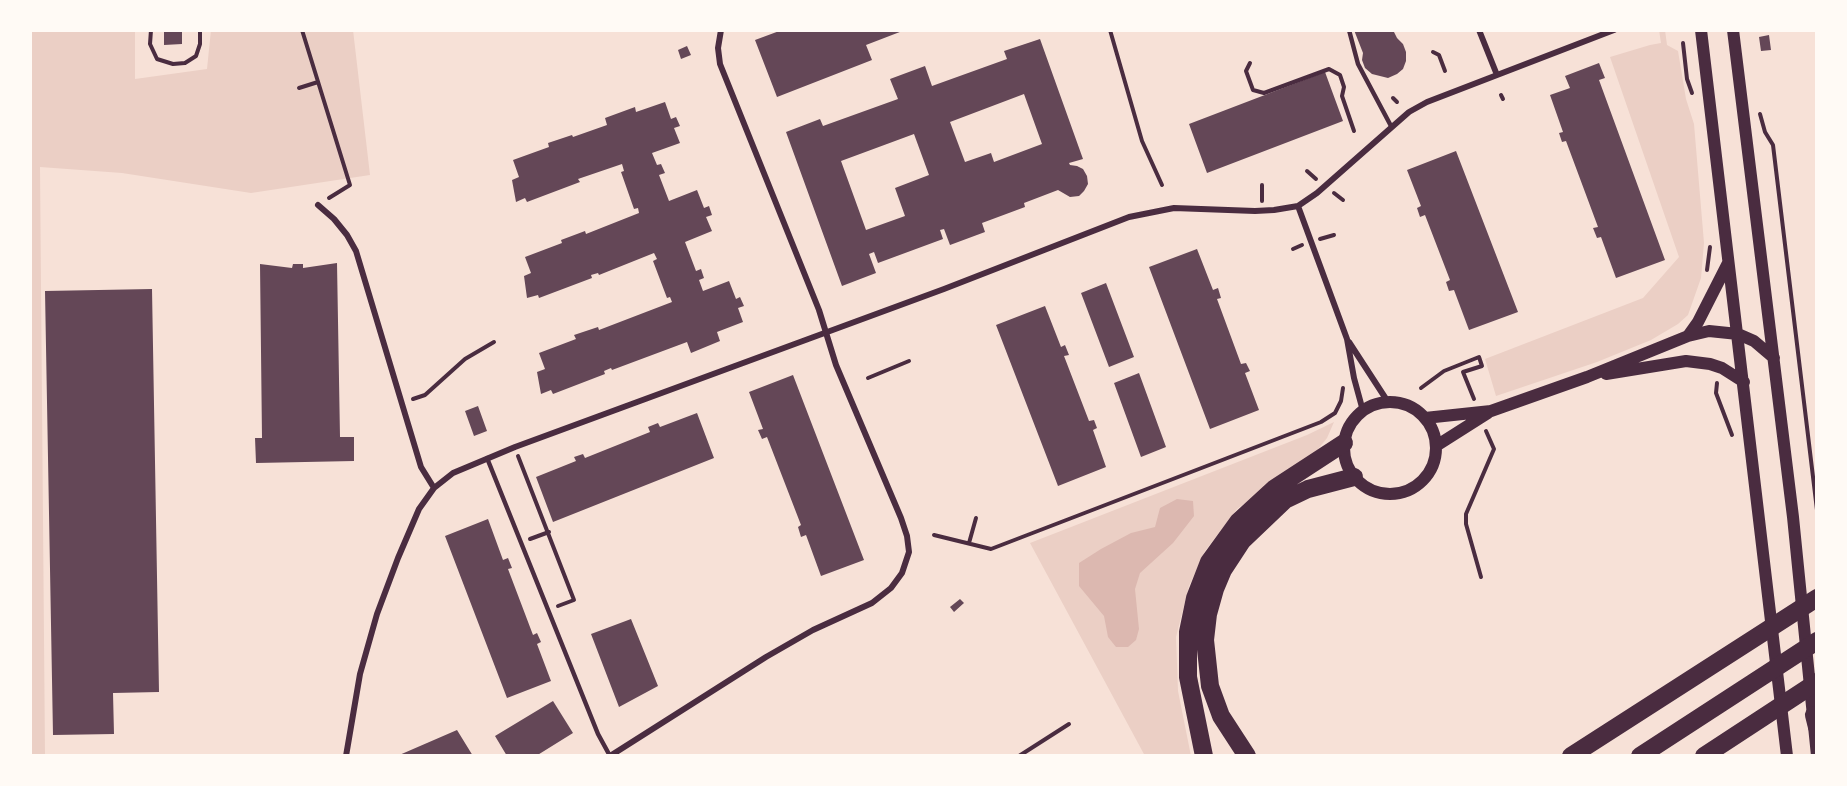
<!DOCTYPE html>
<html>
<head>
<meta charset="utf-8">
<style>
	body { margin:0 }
	#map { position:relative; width:1847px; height:786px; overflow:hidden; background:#f7e1d7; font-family:Ubuntu,sans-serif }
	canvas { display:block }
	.frame { position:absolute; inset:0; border:32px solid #fffaf5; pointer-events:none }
</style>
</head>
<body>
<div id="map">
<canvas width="1847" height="786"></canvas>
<div class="frame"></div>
</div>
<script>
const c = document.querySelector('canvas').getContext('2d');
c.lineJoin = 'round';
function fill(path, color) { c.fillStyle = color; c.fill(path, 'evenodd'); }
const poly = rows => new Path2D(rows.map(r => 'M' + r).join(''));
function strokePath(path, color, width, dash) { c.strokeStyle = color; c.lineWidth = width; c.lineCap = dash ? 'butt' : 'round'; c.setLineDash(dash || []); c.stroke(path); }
fill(poly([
	[30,30,135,30,135,79,207,69,211,30,353,30,370,175,251,193,122,173,40,167,45,756,30,756],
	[1659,30,1665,30,1667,45,1678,51,1686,99,1694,124,1704,243,1701,278,1688,315,1678,324,1651,340,1597,362,1496,396,1485,359,1643,298,1679,257,1610,57,1650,45,1661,43],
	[1334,422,1327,438,1315,453,1237,509,1205,551,1189,586,1176,637,1178,691,1191,756,1145,756,1030,543,1307,435]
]), '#ebcfc5');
fill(poly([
	[1177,499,1193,501,1194,516,1173,543,1140,573,1135,589,1139,629,1136,640,1128,647,1116,647,1108,637,1104,616,1079,586,1079,563,1101,549,1131,533,1155,527,1160,508]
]), '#dcb8b0');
fill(poly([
	[164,30,182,30,182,44,164,45],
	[782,30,905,30,866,45,872,60,777,97,755,40],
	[1354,30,1393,30,1397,38,1403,44,1406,52,1406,61,1403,69,1397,74,1388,78,1372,74,1365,68,1362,60,1363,53],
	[1769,35,1771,50,1761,51,1759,37],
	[1040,39,1083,159,1069,163,1070,165,1077,166,1083,169,1087,176,1088,184,1084,191,1079,196,1070,197,1058,190,1024,203,1025,207,982,223,985,232,950,245,944,229,940,230,943,239,878,263,874,252,869,254,876,273,842,286,786,132,820,119,823,126,898,99,890,79,925,66,932,86,1007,59,1004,51],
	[1024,94,1042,144,994,162,991,153,965,162,950,122],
	[914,134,929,175,895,188,905,216,866,230,841,161],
	[687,46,691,55,681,59,678,50],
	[1599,63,1605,78,1599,80,1665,260,1616,278,1601,237,1597,238,1593,228,1598,227,1566,141,1562,142,1559,133,1563,132,1550,95,1570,88,1565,76],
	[1325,72,1343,121,1207,173,1189,124],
	[665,102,671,119,676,117,680,126,674,128,680,143,652,153,657,165,661,164,665,173,659,175,669,201,697,190,704,208,709,206,712,215,706,217,712,231,685,242,696,271,701,269,704,278,699,280,703,291,729,281,736,299,740,297,744,306,738,308,743,322,717,332,720,341,691,353,687,342,612,370,611,368,604,371,605,374,553,394,551,390,541,394,537,372,545,369,539,353,576,339,574,335,598,327,599,330,672,302,670,297,667,298,653,261,657,259,654,253,599,275,598,273,591,275,592,278,539,298,538,295,527,298,524,276,531,273,525,257,562,243,561,240,585,231,586,234,639,213,638,208,634,209,621,172,624,171,622,164,578,179,580,182,527,202,525,198,516,202,512,180,519,177,513,160,549,147,548,143,572,135,573,137,607,125,605,118,635,107,636,112],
	[1456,151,1518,312,1469,330,1454,290,1449,291,1446,282,1450,280,1425,215,1420,217,1417,208,1421,206,1407,170],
	[1197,249,1213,290,1218,288,1221,298,1217,299,1241,364,1246,363,1250,371,1245,373,1259,410,1210,429,1149,267],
	[337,263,340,437,354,437,354,461,256,463,255,438,262,438,260,264,292,268,293,264,303,264,303,268],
	[1106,283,1134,357,1109,367,1081,293],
	[152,289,159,692,113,693,114,734,53,735,45,291],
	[1045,306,1061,347,1065,345,1069,355,1064,356,1089,421,1094,420,1097,428,1093,430,1106,467,1058,486,996,325],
	[1139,373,1166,447,1141,457,1114,383],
	[793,375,864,560,821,576,806,535,801,537,798,527,801,525,767,437,762,439,758,430,763,429,749,392],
	[478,406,487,431,474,436,465,411],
	[697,413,714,458,553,522,536,477,576,461,574,457,583,454,585,458,650,432,648,427,658,423,660,427],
	[488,519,503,560,508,558,512,568,508,569,533,635,537,633,541,642,537,644,551,681,507,698,445,536],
	[960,599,964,603,954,612,950,607],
	[631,619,658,686,619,707,591,634],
	[553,701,573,733,536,756,507,756,495,736],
	[457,730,473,756,397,756]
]), '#644757');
strokePath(poly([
	[151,30,150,44,157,59,173,64,185,63,196,56,200,44,200,30],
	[302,30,350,185,329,198],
	[1110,30,1142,141,1162,185],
	[1683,43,1687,79,1692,93],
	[1433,52,1439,55,1445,71],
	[1250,63,1246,71,1253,90,1264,93,1329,69,1340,75,1344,87,1342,96,1354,131],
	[299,88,318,82],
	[1501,95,1503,99],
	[1393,98,1397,102],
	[1760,114,1765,132,1773,145,1817,510],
	[1307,171,1316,179],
	[1262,185,1262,201],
	[1334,193,1343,200],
	[1320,239,1334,235],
	[1293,249,1302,245],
	[1707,270,1710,247],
	[868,378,909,361],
	[1717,383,1716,393,1732,435],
	[1421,388,1444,371,1479,357,1482,366,1463,372,1474,399],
	[413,399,425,395,465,359,494,342],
	[518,456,574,600,558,606],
	[934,535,991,549,1321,422,1335,413,1341,401,1343,388],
	[530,539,549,532],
	[969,543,976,518],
	[1481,577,1466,524,1466,514,1494,449,1486,431],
	[1019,756,1069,724]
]), '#4a2c40', 4);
strokePath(poly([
	[1349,30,1358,64,1391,126],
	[487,458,598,734,610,756]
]), '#4a2c40', 4.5);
strokePath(poly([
	[1479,30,1497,75],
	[318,205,334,219,347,235,356,251,421,467,434,488],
	[1298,206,1347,339,1354,378,1363,411],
	[1349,342,1388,402],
	[346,756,360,674,377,614,398,558,419,509,434,488,453,473,515,447,944,289,1129,217,1174,208,1255,211,1274,210,1298,206,1317,193,1409,112,1427,102,1614,30],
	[610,756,766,657,813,630,872,603,891,588,902,573,909,552,907,536,901,518,836,365,819,310,720,64,718,48,721,30]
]), '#4a2c40', 6);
strokePath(poly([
	[1701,30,1787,756],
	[1733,30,1793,517,1817,756],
	[1688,336,1698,322,1728,263],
	[1606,374,1686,361,1710,364,1722,368,1744,382],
	'1344 448a46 46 0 1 1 92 0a46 46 0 1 1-92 0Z',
	[1425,418,1491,411,1587,377,1688,336,1709,331,1738,334,1754,341,1774,358],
	[1436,446,1488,413]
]), '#4a2c40', 12);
strokePath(poly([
	[1814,715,1817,727],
	[1204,756,1188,677,1188,632,1195,598,1209,562,1238,522,1275,488,1344,443],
	[1247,756,1221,716,1210,686,1205,640,1208,614,1215,589,1223,570,1242,541,1285,500,1308,489,1354,477],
	[1571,756,1817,598],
	[1640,756,1817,641],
	[1704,756,1817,682]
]), '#4a2c40', 18);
</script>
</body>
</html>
